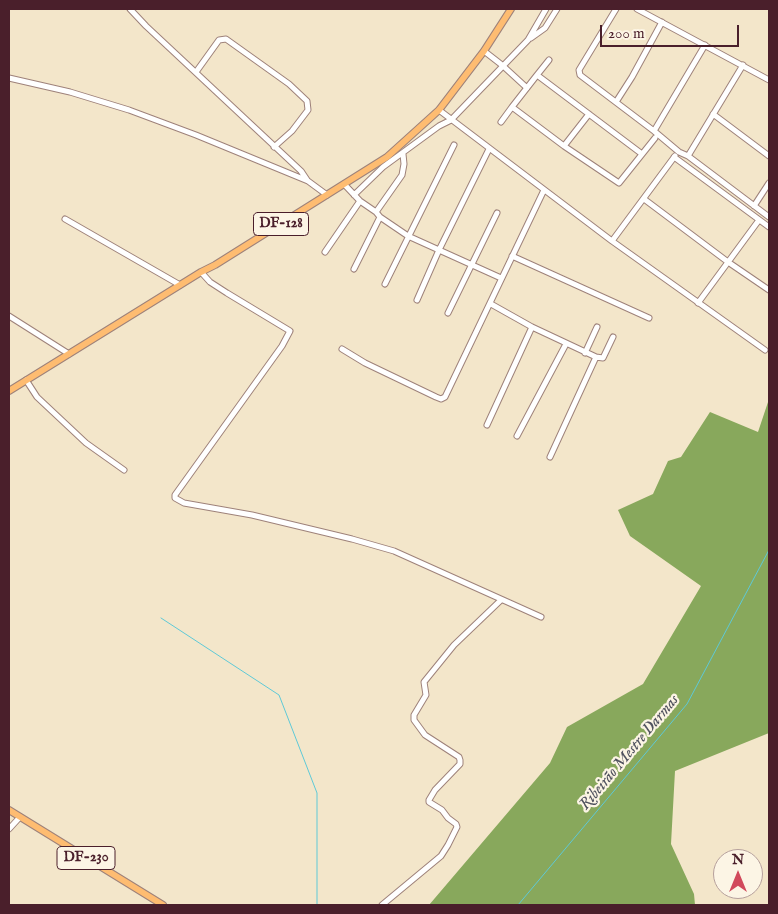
<!DOCTYPE html>
<html>
<head>
<meta charset="utf-8">
<style>
	body { margin:0 }
	#map { position:relative; width:778px; height:914px; overflow:hidden; background:#f3e6ca; font-family:"IM FELL English",serif }
	canvas { display:block }
	.frame { position:absolute; inset:0; border:10px solid #4a1f2b; pointer-events:none }
	.north { position:absolute; left:713px; top:849px; width:50px; height:50px; box-sizing:border-box; background:#fcf5e5; border:1px solid #b59f9b; border-radius:50%; rotate:0deg; font-size:14px; font-weight:700; line-height:20px; text-align:center; color:#4a1f2b }
	.north::after { content:''; display:block; margin:auto; width:18px; height:22px; background:#d1495b; clip-path:polygon(50% 0,100% 100%,50% 72%,0 100%) }
	.scale { position:absolute; left:600px; top:25px; width:139px; height:22px; box-sizing:border-box; border:2px solid #4a1f2b; border-top:0; padding-left:6px; font-size:15px; line-height:18px; white-space:nowrap; color:#4a1f2b; -webkit-text-stroke:4px #fcf5e5; paint-order:stroke }
</style>
</head>
<body>
<div id="map">
<canvas width="778" height="914"></canvas>
<div class="frame"></div>
<div class="north">N</div>
<div class="scale">200 m</div>
</div>
<script>
const c = document.querySelector('canvas').getContext('2d');
c.lineJoin = 'round';
function fill(path, color) { c.fillStyle = color; c.fill(path, 'evenodd'); }
const poly = rows => new Path2D(rows.map(r => 'M' + r).join(''));
function strokePath(path, color, width, dash) { c.strokeStyle = color; c.lineWidth = width; c.lineCap = dash ? 'butt' : 'round'; c.setLineDash(dash || []); c.stroke(path); }
function drawText(font, color, halo, rows, align = 'center') {
  c.font = font + ' "IM FELL English",serif'; c.lineWidth = 4.5; c.setLineDash([]); c.textBaseline = 'middle'; c.strokeStyle = halo; c.fillStyle = color; for (const [text, x, y, turn = 0] of rows) {
    c.save(); c.translate(x, y); c.rotate((+turn || 0) * Math.PI / 180); c.textAlign = isNaN(turn) ? turn : align; if (halo) c.strokeText(text, 0, 0); c.fillText(text, 0, 0); c.restore();
  }
}
fill(poly([
	[769,399,769,733,675,771,671,844,694,894,695,905,429,905,550,763,567,727,643,684,701,586,630,536,618,510,653,494,668,461,681,457,710,412,758,432]
]), '#88a85c');
strokePath(poly([
	[161,618,279,695,317,793,317,905],
	[518,905,687,704,769,550]
]), '#5ec9d7', 1);
const minor = poly([
	[130,9,146,26,301,171,307,180],
	[616,9,579,70,580,75,654,131,679,152,688,156,769,217],
	[637,9,769,80],
	[531,38,545,28,557,9],
	[484,51,502,65,527,88],
	[196,72,219,40,226,39,289,84,307,101,308,110,292,131,274,147],
	[537,75,549,60],
	[9,78,70,92,129,110,196,135,308,181,327,195],
	[616,102,632,77,662,22],
	[439,110,612,241,765,350],
	[713,114,769,156],
	[501,122,512,107],
	[654,131,705,45],
	[564,146,589,114],
	[642,154,537,75,512,107,564,146,619,183,655,138],
	[688,156,743,65],
	[674,157,769,227],
	[344,184,360,201,376,212,380,217,408,236,501,278],
	[354,195,383,167,439,126,451,120,528,40,546,9],
	[644,199,728,262,769,290],
	[754,206,769,183],
	[376,212,402,175,404,164,403,154],
	[65,219,180,285],
	[612,241,675,156],
	[325,252,360,201],
	[512,256,649,318],
	[354,269,380,217],
	[201,272,210,282,227,293,290,331,282,346,175,495,175,498,184,503,252,515,352,539,394,551,541,617],
	[385,284,454,145],
	[417,300,439,250,489,149],
	[698,303,759,220],
	[491,304,532,327,596,357,603,358,613,337],
	[448,313,497,213],
	[9,316,69,354],
	[342,349,365,363,436,397,441,399,445,397,544,190],
	[585,353,597,327],
	[26,380,37,397,86,443,124,470],
	[487,425,532,327],
	[517,436,566,344],
	[550,457,596,357],
	[9,829,20,817],
	[382,905,441,856,448,845,457,827,456,824,448,818,442,810,429,802,429,800,435,790,460,764,460,760,459,757,425,735,414,720,414,715,426,695,424,682,454,645,501,600]
]);
const major = poly([
	[9,391,201,272,215,265,387,157,439,110,484,51,511,9],
	[9,810,163,905]
]);
strokePath(minor, '#9e827a', 7);
strokePath(major, '#9e827a', 8);
strokePath(minor, '#fff', 5);
strokePath(major, '#febc71', 6);
for (const [x, y, w] of [
	[281,224,55],
	[86,858,58]
]) { const box = new Path2D(); box.roundRect(x - w / 2, y - 11.5, w, 23, 4); c.fillStyle = '#fcf5e5'; c.fill(box); strokePath(box, '#4a1f2b', 1); }
drawText('bold 14px', '#4a1f2b', null, [
	["DF-128",281,224],
	["DF-230",86,858]
]);
drawText('italic 16px', '#50525f', '#fcf5e5', [
	["Ribeirão Mestre Darmas",630,753,-50]
]);
</script>
</body>
</html>
